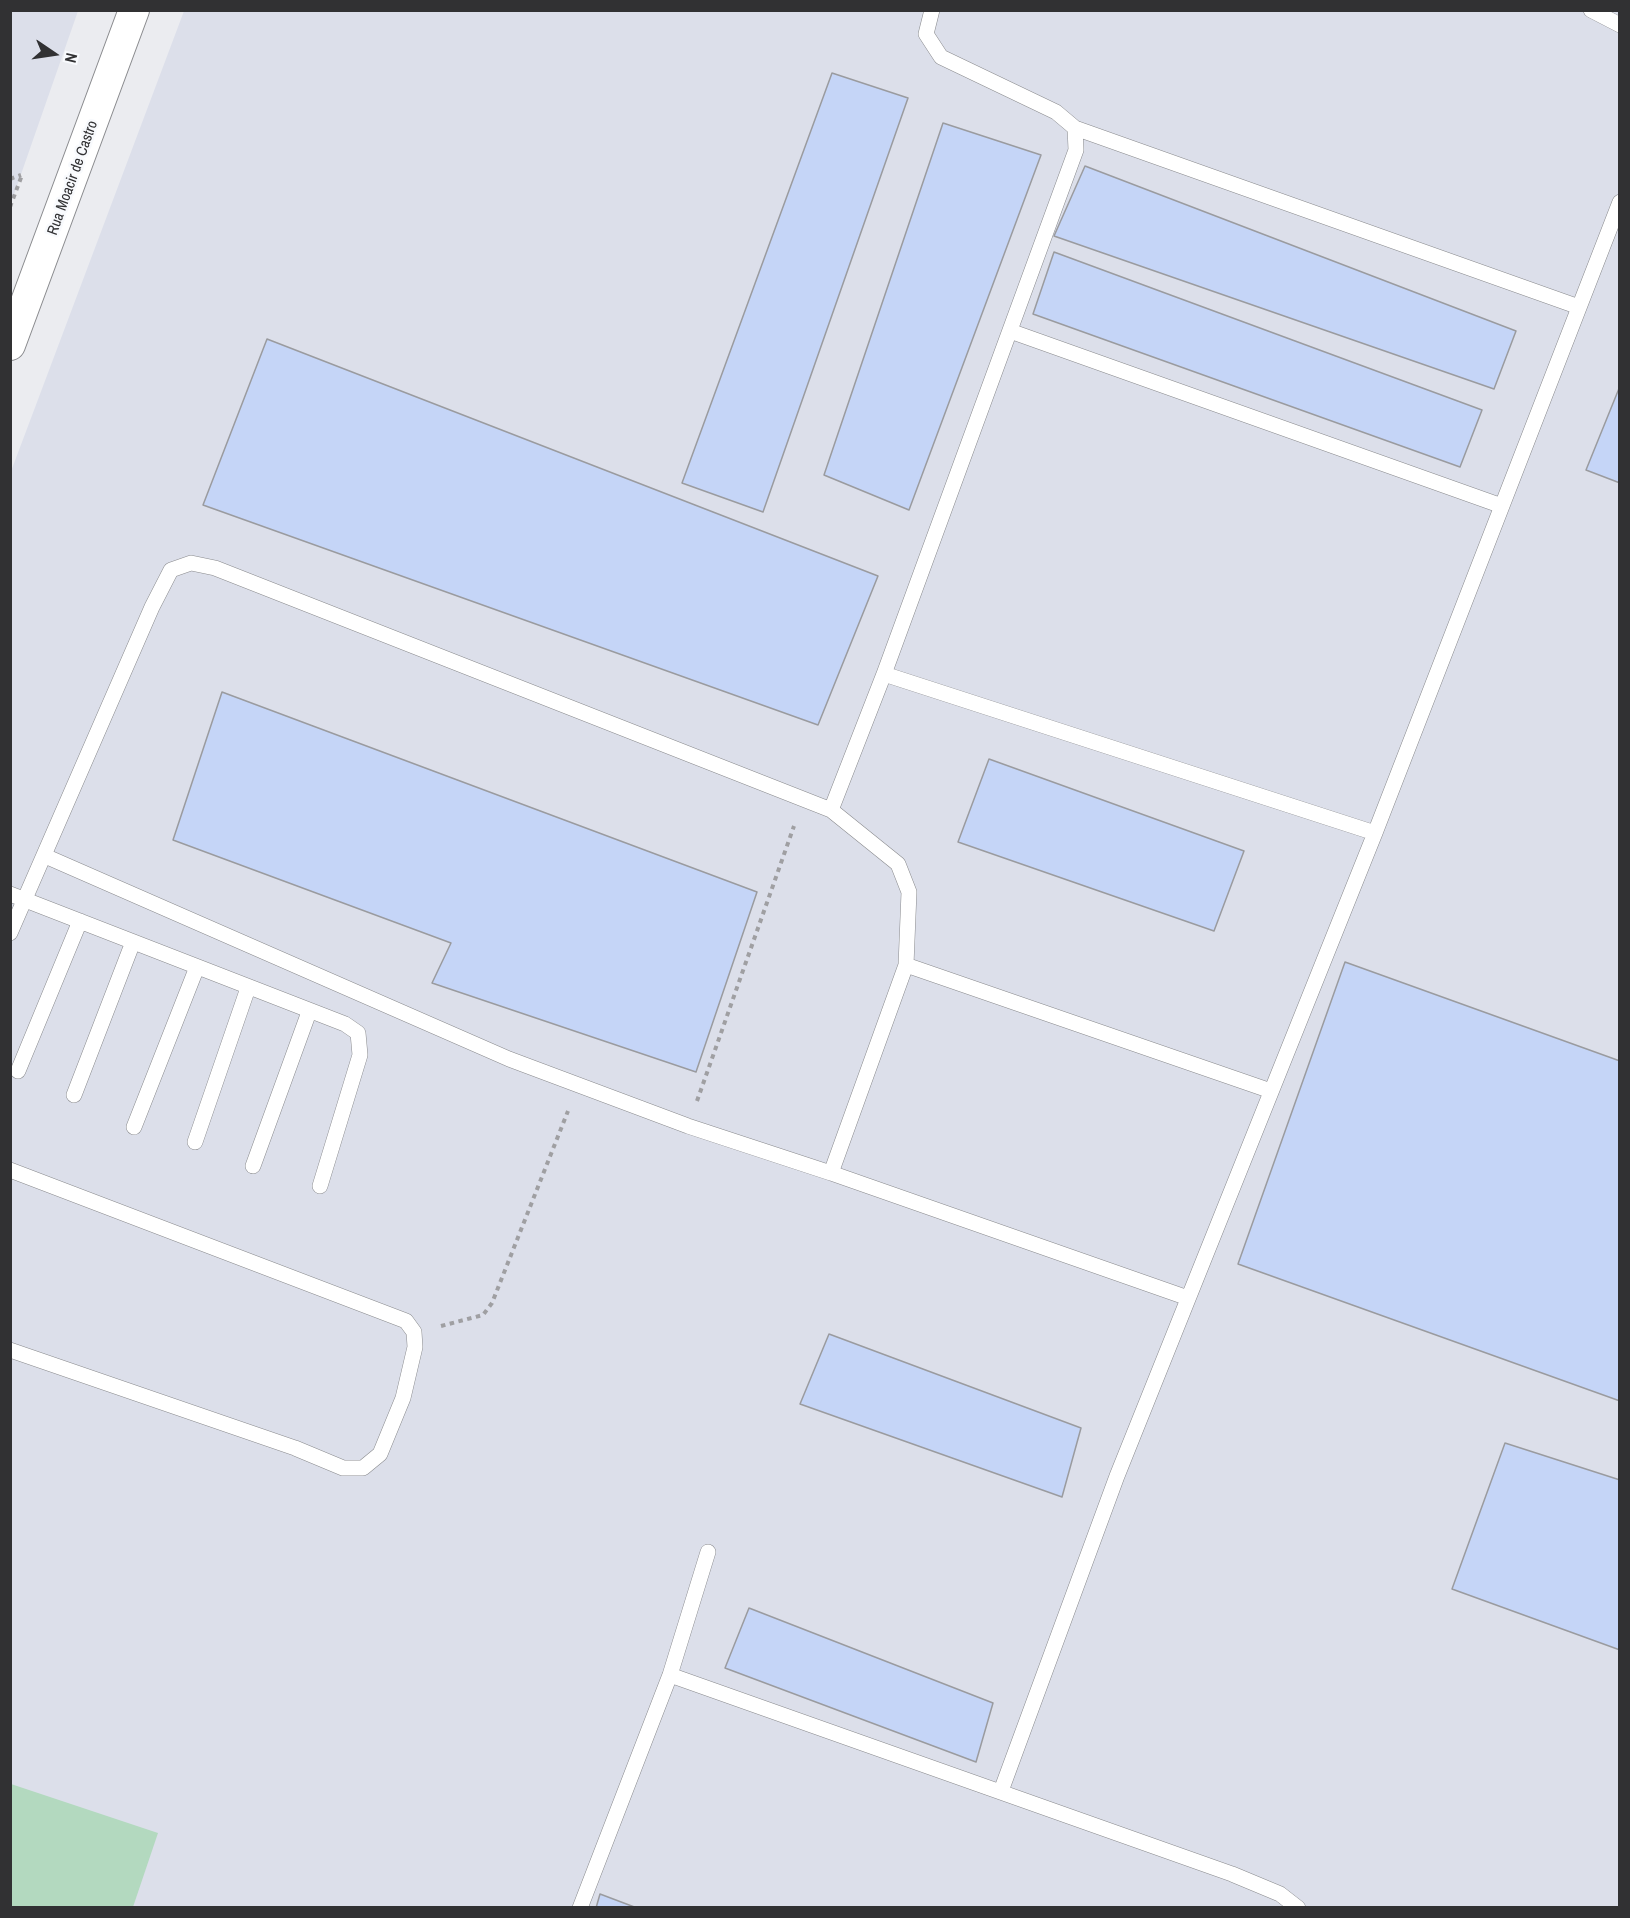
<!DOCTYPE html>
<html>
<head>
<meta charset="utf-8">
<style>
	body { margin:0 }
	#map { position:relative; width:1630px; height:1918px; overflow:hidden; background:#ebecf0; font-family:"Archivo Narrow",sans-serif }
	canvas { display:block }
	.frame { position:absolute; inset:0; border:12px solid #313133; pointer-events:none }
	.north { position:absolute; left:24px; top:24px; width:60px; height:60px; -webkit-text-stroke:4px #f8fafd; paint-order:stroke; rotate:103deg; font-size:16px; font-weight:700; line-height:24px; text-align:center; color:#313133 }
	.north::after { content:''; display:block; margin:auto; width:21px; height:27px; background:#313133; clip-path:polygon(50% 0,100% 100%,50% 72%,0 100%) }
</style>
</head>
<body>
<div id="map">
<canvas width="1630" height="1918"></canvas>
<div class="frame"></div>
<div class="north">N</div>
</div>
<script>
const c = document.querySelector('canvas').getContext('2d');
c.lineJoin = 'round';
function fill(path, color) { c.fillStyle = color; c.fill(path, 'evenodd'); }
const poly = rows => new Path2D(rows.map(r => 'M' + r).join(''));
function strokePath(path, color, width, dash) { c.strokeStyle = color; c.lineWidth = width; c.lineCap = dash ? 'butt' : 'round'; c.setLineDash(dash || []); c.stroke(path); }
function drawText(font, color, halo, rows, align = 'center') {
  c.font = font + ' "Archivo Narrow",sans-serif'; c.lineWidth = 5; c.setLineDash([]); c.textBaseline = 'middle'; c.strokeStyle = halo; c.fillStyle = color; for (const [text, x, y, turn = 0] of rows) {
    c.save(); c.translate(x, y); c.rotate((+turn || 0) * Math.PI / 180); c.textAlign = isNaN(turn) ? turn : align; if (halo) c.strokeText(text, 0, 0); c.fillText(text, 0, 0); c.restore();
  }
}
fill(poly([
	[11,10,78,11,11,203,10,11],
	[184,11,1619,11,1619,1907,11,1907,10,474]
]), '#dcdfea');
fill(poly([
	[11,1784,158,1833,133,1907,11,1907]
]), '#b3d9bf');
const building = poly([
	[832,73,908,98,763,512,682,483,832,73],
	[943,123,1041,155,909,510,824,475,943,123],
	[1085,166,1516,331,1494,389,1054,236,1085,166],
	[1054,252,1482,410,1460,467,1033,314,1054,252],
	[267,339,878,576,818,725,203,505,267,339],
	[1620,386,1620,483,1586,470,1620,386],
	[222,692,757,892,696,1072,432,983,451,943,173,840,222,692],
	[989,759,1244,851,1214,931,958,842,989,759],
	[1345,962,1620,1061,1620,1401,1238,1264,1345,962],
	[829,1334,1081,1428,1062,1497,800,1404,829,1334],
	[1505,1443,1620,1480,1620,1650,1452,1589,1505,1443],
	[749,1608,993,1703,976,1762,725,1668,749,1608],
	[600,1894,637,1908,596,1908,600,1894]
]);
fill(building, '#c5d5f7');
strokePath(building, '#9a9b9f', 1.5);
const service = poly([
	[932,10,926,34,941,57,1056,112,1075,128,1076,150,884,674,1375,833],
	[1591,10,1620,25],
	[1075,128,1579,307],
	[1010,331,1502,506],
	[831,810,884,674],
	[45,856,509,1059,688,1126,831,1173],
	[10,894,345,1024,358,1033,360,1055,320,1186],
	[10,933,152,607,171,570,191,563,215,568,831,810,898,864,909,892,906,965,831,1173,1188,1298],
	[906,965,1271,1091],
	[18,1071,80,921],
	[74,1095,133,942],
	[134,1127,197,967],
	[195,1142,248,988],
	[253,1166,309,1012],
	[10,1170,406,1321,414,1332,415,1347,403,1398,380,1454,363,1468,343,1468,295,1448,10,1350],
	[670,1675,1232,1874,1280,1894,1298,1908],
	[1001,1791,1117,1476,1375,833,1620,202],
	[580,1908,670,1675,708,1552]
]);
const minor = poly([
	[10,345,134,10]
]);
strokePath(service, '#8a8b8e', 16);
strokePath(minor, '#8a8b8e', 32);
strokePath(poly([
	[10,179,21,175],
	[10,207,22,175],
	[697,1101,794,826],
	[441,1326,483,1315,492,1303,568,1111]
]), '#9f9fa2', 4, [4.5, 4.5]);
strokePath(service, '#fff', 15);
strokePath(minor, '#fff', 30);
drawText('15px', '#313133', '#f8fafd', [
	["Rua Moacir de Castro",73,178,-70]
]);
</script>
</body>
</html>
